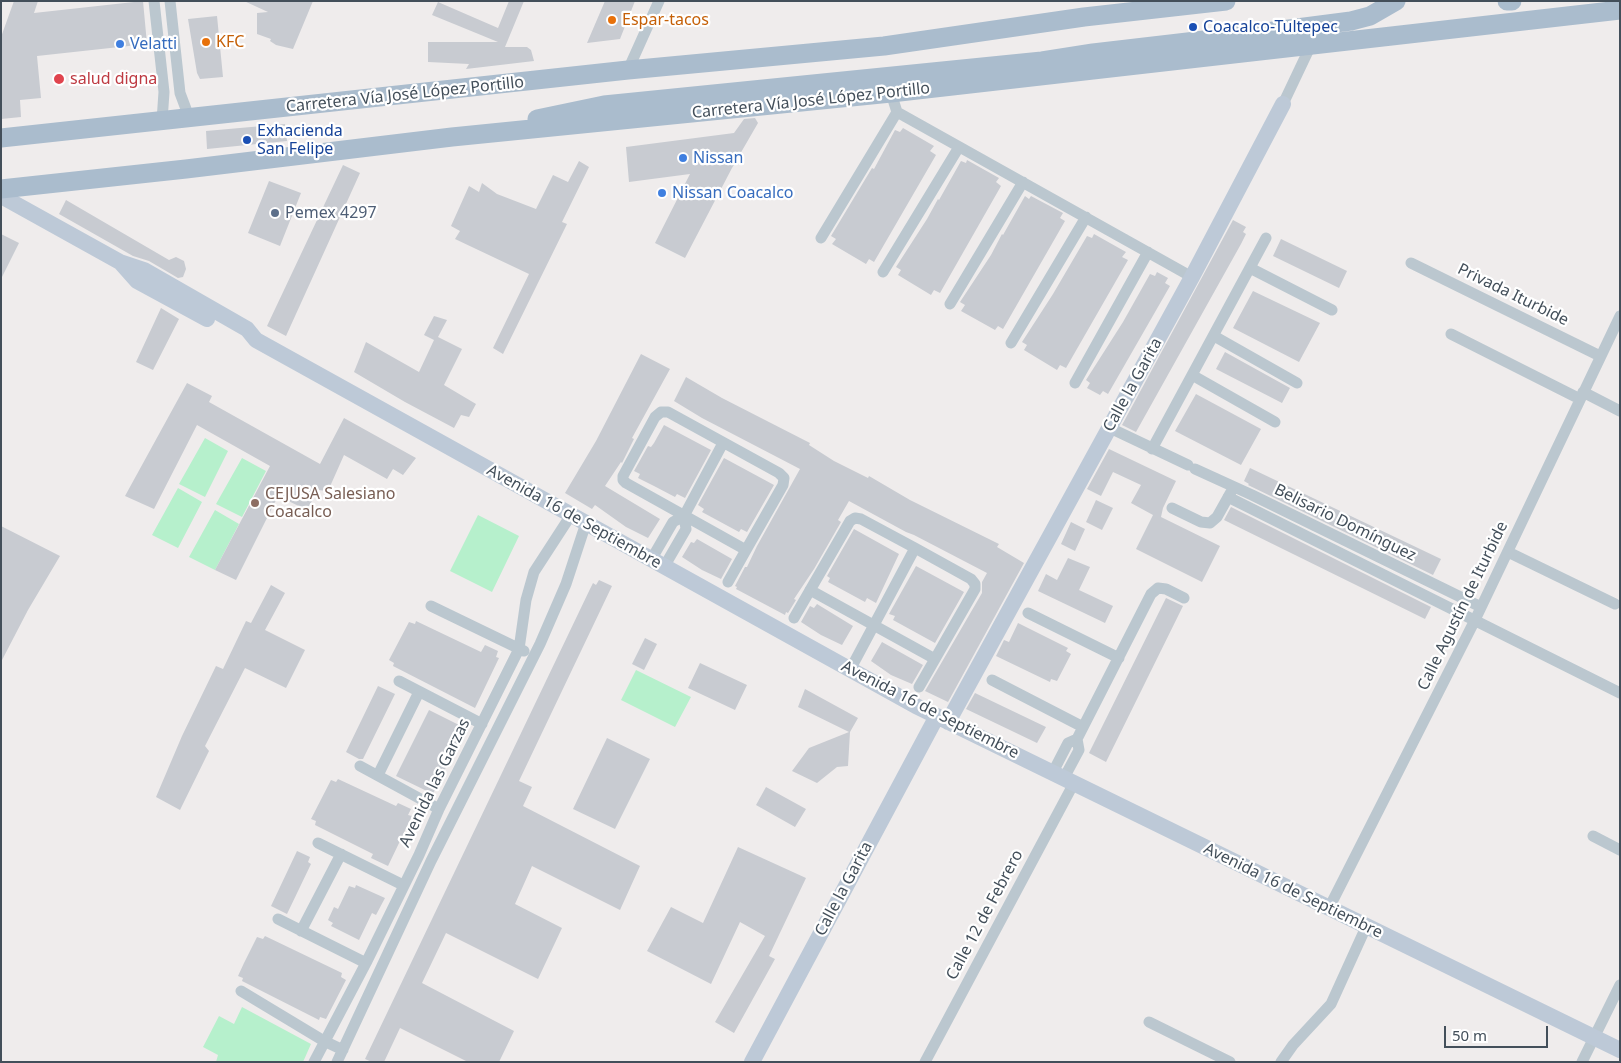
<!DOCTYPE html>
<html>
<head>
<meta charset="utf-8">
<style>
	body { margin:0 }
	#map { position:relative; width:1621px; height:1063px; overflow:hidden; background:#efecec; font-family:"Noto Sans",sans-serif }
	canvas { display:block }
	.frame { position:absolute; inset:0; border:2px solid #434f5a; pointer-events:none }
	.scale { position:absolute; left:1444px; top:1026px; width:104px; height:22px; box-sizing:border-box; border:2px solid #434f5a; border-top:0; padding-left:6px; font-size:15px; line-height:18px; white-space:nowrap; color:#434f5a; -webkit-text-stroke:4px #fff; paint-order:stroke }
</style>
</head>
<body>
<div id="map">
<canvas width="1621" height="1063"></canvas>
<div class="frame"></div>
<div class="scale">50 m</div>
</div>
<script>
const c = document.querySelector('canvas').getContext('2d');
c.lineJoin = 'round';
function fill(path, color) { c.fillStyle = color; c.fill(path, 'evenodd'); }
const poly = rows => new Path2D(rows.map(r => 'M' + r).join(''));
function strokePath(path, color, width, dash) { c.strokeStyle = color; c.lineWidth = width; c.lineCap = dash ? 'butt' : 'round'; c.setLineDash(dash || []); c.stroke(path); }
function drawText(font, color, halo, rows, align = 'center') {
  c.font = font + ' "Noto Sans",sans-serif'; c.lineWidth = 4.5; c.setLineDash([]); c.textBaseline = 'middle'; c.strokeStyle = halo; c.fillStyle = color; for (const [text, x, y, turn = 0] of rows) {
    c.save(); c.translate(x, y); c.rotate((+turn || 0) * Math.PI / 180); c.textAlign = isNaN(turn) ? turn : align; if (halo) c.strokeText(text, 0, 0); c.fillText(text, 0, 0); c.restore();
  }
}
fill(poly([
	[205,438,228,451,205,497,179,484],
	[242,458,266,471,242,517,216,504],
	[178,488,202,502,178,548,152,535],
	[215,510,239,524,215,570,189,557],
	[478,515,519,536,492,592,450,571],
	[636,670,691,697,675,727,621,700],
	[242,1007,311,1044,303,1062,216,1062,218,1055,203,1047,219,1016,234,1024]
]), '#b6f0cc');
fill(poly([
	[14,1,38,1,34,13,143,1,147,44,37,56,41,98,20,100,21,117,1,119,1,37],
	[244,1,313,1,293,49,276,45,270,41,271,39,257,34,257,13,268,12],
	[509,1,524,1,505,47,527,47,531,50,534,61,466,69,469,64,428,62,428,42,498,42,432,15,438,2,498,28],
	[605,1,635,1,620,39,587,43],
	[217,16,223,77,200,79,197,73,188,19],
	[755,118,758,123,732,168,685,258,655,243,690,174,629,182,626,147,734,133,744,119],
	[285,124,287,141,207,149,206,131],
	[903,128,934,146,930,151,936,155,874,262,869,259,866,264,832,244,836,239,831,236,872,168,874,169,895,130,900,132],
	[967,160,999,178,996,182,1001,186,940,293,934,290,931,295,898,275,901,270,896,267,927,219,938,199,939,200,961,161,966,163],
	[579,161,589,167,562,222,567,224,503,354,493,348,529,274,455,239,460,231,451,226,469,186,479,192,482,183,497,194,536,209,553,175,568,182],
	[343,165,360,173,286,336,267,326],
	[269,181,301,193,280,246,248,233],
	[1025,196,1029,199,1031,196,1063,213,1060,218,1065,221,1003,329,998,326,995,330,961,311,965,305,960,302,991,255,1002,234,1003,235],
	[66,200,169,260,176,257,184,261,186,269,183,277,178,278,149,261,133,256,59,214],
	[1233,220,1246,227,1243,232,1246,234,1241,244,1136,432,1122,425],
	[1,234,19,243,1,279],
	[1094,234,1126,252,1122,257,1128,260,1066,368,1060,365,1057,370,1024,350,1027,345,1022,342,1053,294,1087,236,1092,238],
	[1281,239,1347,271,1339,288,1273,256],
	[1157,272,1168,278,1165,283,1170,286,1108,394,1103,391,1100,395,1087,388,1090,383,1086,380,1123,322,1150,274,1155,276],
	[1253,291,1320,323,1299,362,1233,328],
	[161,308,179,319,153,370,136,362],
	[434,316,447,320,438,337,462,349,444,385,476,404,469,417,461,415,454,428,405,402,354,372,366,342,419,372,434,340,424,335],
	[1225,352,1290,388,1282,403,1216,369],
	[641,354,670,369,632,438,634,439,622,463,621,462,605,486,660,519,648,538,626,527,595,505,592,509,565,493,596,441],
	[686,377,722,398,810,443,809,445,834,461,868,478,869,476,910,500,999,544,997,547,1024,563,948,702,925,691,982,593,982,582,987,573,914,535,906,532,849,501,838,520,841,522,814,569,794,599,796,600,788,613,786,612,785,615,736,589,737,587,735,586,745,567,747,567,757,546,800,469,702,418,674,401],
	[187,383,212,396,209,402,320,464,344,418,416,458,403,475,393,469,387,479,344,455,328,491,318,490,307,510,278,496,236,580,215,570,270,466,197,425,154,509,125,496],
	[1196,394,1261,429,1241,465,1175,431],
	[664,425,711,450,685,498,677,494,675,497,654,486,638,478,640,474,634,471,648,446,651,447,654,443],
	[1109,449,1176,481,1163,508,1161,517,1220,546,1202,582,1136,549,1153,515,1131,503,1141,485,1113,472,1101,496,1087,489],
	[724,458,774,485,747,532,741,529,739,532,702,512,704,509,698,505],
	[1250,468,1441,559,1433,575,1248,485,1249,484,1244,481],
	[1096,500,1113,508,1102,530,1086,522],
	[1231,507,1431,607,1425,619,1224,520],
	[1071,522,1085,529,1075,551,1061,544],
	[1,526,60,556,28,610,1,662],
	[854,529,899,554,876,603,867,598,865,602,828,582,830,578,827,576],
	[697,539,732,559,721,579,702,570,682,557,691,542,694,543],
	[1068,558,1090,567,1079,590,1113,606,1105,623,1038,591,1046,574,1057,580],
	[916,566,964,592,935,643,893,620,895,616,889,614],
	[599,580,612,586,519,781,532,787,523,806,640,866,620,910,532,866,515,904,562,928,538,979,446,933,422,983,514,1031,499,1062,468,1062,400,1028,384,1062,372,1062,365,1059,590,589,593,583,596,585],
	[271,585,285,593,265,630,305,650,286,688,245,668,205,746,209,751,180,810,156,797,182,736,216,666,223,669,246,621,251,623],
	[1166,598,1183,606,1106,762,1089,753],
	[817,604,853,626,842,645,821,635,801,622,810,606,814,608],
	[416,621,481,652,485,645,498,651,496,657,499,658,475,708,393,666,394,663,389,660,409,622,415,624],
	[1018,623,1068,648,1066,651,1071,654,1057,681,1051,679,1050,682,996,656,1004,640,1009,642],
	[645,638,657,644,644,670,632,664],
	[882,642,923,665,912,684,891,675,871,661],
	[700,663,747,685,735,710,688,688],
	[378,686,395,694,363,759,359,759,346,752],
	[805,689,858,718,850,732,848,766,837,767,817,783,792,771,809,748,849,732,798,707],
	[975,693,1046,727,1037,743,966,709],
	[429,710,465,728,433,794,396,776],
	[607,738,650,759,615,829,573,809],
	[338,779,396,806,398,803,411,809,408,815,412,816,388,866,371,858,373,854,315,825,316,821,311,819,331,780,336,782],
	[766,787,806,809,795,827,756,805],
	[738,847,806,878,769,956,775,959,734,1033,715,1022,765,936,740,922,711,984,647,951,671,907,703,923],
	[297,851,310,857,308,862,311,864,287,914,271,906],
	[356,885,385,898,376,915,372,913,359,940,331,926,333,923,328,920,334,907,338,909,349,886,355,888],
	[265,936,342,973,341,977,346,980,326,1019,320,1017,319,1020,242,981,243,978,238,976,244,963,257,937,263,939]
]), '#c8cbd1');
strokePath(poly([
	[154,1,164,92,162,121],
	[170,1,180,93,189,117],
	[628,70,659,1],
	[1283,104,1311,45],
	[897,112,1192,277],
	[821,238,897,112,891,93],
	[1411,263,1600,356],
	[1250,268,1332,310],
	[883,272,959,147],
	[950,304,1023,182],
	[1451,334,1580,399],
	[1214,336,1297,383],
	[1011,343,1086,217],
	[1192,375,1275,422],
	[1075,383,1148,252],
	[1583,392,1620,411],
	[1110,428,1188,465],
	[1152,449,1266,238],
	[1195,469,1252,495,1481,607],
	[1228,497,1620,693],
	[1172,508,1201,522,1210,523,1217,517,1231,492],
	[1508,552,1615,604],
	[651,560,673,522,684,516],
	[664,567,686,529,684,516,723,443],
	[728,582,746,550,783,485,784,478,779,473,668,412,661,412,655,417,623,476,623,480,626,483,746,550],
	[810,590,935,659],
	[431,606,524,651],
	[1028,613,1119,658],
	[794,618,850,521,855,518,861,519,915,548,971,579,975,584,975,589,919,687],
	[850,670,915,548],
	[992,680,1083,727],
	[399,681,482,724],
	[360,766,439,809],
	[1053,772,1068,743,1077,739],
	[378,775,419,692],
	[1064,778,1079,750,1077,739,1151,594,1158,588,1166,589,1184,598],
	[1593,836,1620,850],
	[318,843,403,885],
	[1329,908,1475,620,1620,316],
	[278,919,366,963],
	[301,931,341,854],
	[241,991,324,1041,343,1050],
	[1149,1022,1230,1062],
	[314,1062,366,963,419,855,439,809,519,649,526,600,534,572,571,515],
	[337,1062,431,861,540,644,566,584,586,523],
	[925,1062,1074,783],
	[1281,1062,1293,1045,1331,1004,1366,927],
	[1582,1062,1620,985]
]), '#bbc7cf', 11);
strokePath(poly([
	[1,196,120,262,144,270,247,329,256,340,916,706,1620,1050],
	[121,263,137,281,207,319],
	[948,722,1192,277,1283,104],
	[752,1062,937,716]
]), '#bdc9d7', 16);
strokePath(poly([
	[1507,1,1512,1],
	[537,119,604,105,1042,61,1093,53,1196,41,1351,21,1370,16,1396,1],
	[1,138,628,70,884,46,1084,17,1226,1],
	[1,189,186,169,452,137,891,93,1620,10]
]), '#aabccd', 19);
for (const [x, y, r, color] of [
	[612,20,5,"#e8710a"],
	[1193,27,5,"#1a4fb4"],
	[206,42,5,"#e8710a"],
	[120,44,5,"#3f7fe0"],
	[59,79,6,"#e0444e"],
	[247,140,5,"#1a4fb4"],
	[683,158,5,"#3f7fe0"],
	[662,193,5,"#3f7fe0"],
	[275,213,5,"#5c6f8a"],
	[255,503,5,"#8d6e63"]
]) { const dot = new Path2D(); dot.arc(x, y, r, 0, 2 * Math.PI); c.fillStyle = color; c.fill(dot); strokePath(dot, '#fff', 2); }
drawText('16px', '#c56008', '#fff', [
	["Espar-tacos",622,20],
	["KFC",216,42]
], 'left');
drawText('16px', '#164399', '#fff', [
	["Coacalco-Tultepec",1203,27],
	["Exhacienda",257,131],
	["San Felipe",257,149]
], 'left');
drawText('16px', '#366cbe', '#fff', [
	["Velatti",130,44],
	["Nissan",693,158],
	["Nissan Coacalco",672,193]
], 'left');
drawText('16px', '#be3a42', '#fff', [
	["salud digna",70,79]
], 'left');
drawText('16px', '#434f5a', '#fff', [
	["Carretera Vía José López Portillo",405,95,-6],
	["Carretera Vía José López Portillo",811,101,-6],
	["Privada Iturbide",1513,295,26],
	["Calle la Garita",1133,385,-61],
	["Avenida 16 de Septiembre",574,517,29],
	["Belisario Domínguez",1345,523,26],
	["Calle Agustín de Iturbide",1463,606,-64],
	["Avenida 16 de Septiembre",930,710,27],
	["Avenida las Garzas",435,783,-64],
	["Calle la Garita",844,889,-62],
	["Avenida 16 de Septiembre",1293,891,26],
	["Calle 12 de Febrero",985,915,-62]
]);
drawText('16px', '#4e5e75', '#fff', [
	["Pemex 4297",285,213]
], 'left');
drawText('16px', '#785e54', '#fff', [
	["CEJUSA Salesiano",265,494],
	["Coacalco",265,512]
], 'left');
</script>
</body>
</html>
